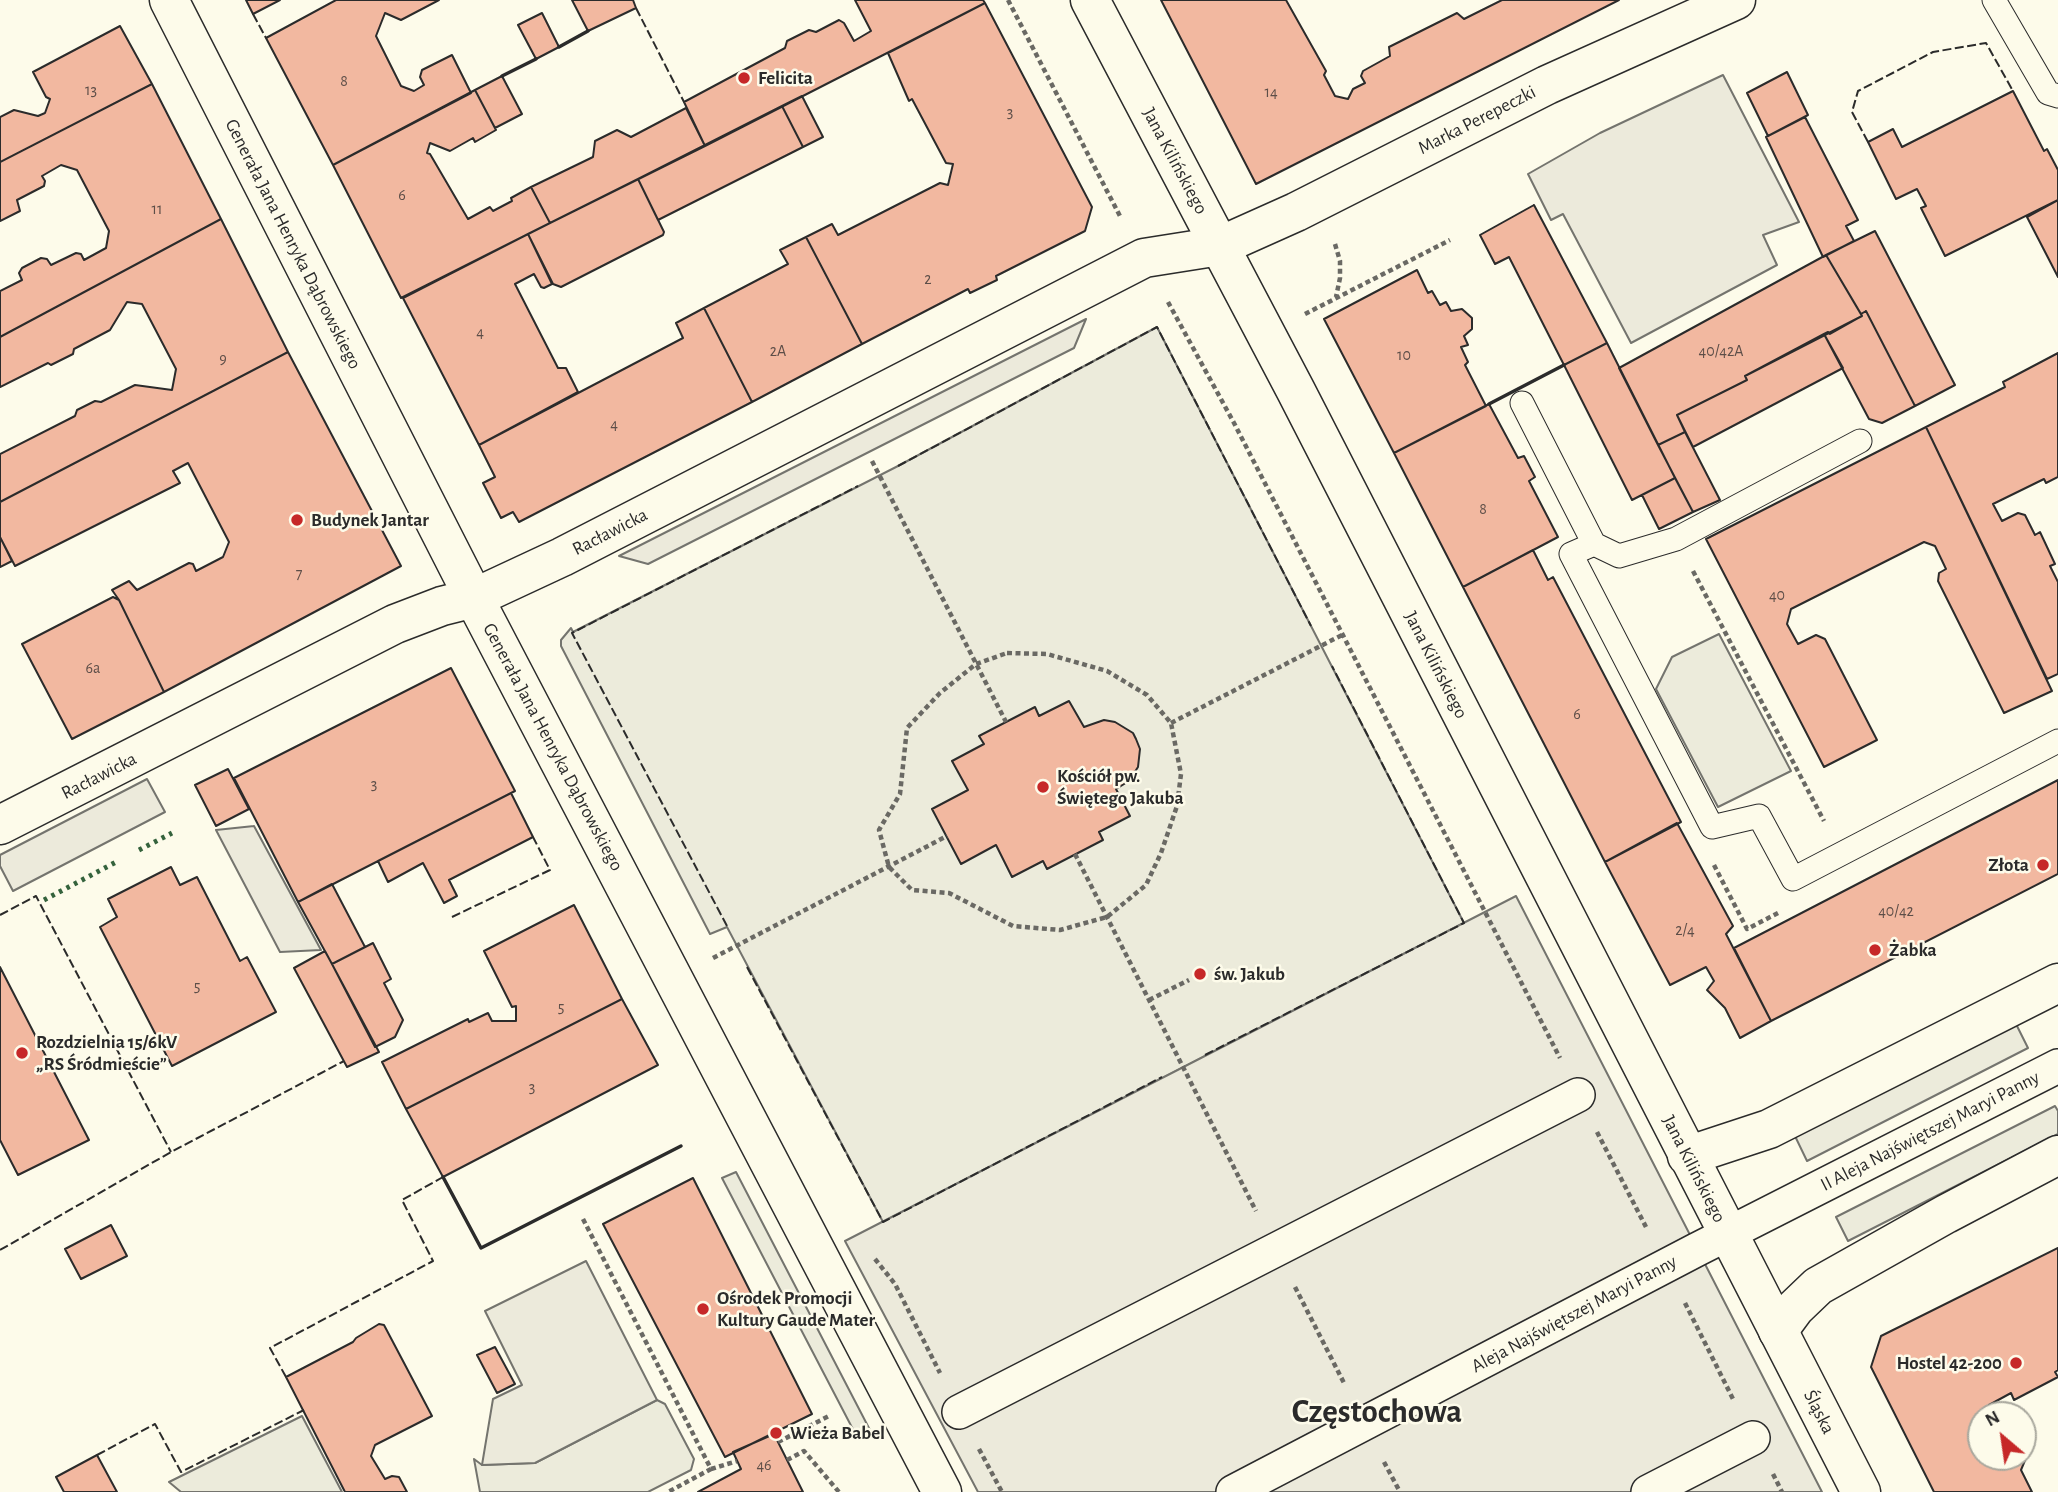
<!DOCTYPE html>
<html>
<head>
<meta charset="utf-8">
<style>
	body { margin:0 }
	#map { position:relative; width:2058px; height:1492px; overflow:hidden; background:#fdfbea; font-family:"Alegreya Sans",sans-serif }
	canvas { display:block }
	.north { position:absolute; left:1967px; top:1401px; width:70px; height:70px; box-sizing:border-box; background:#fdfbea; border:2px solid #a9a89e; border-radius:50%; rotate:331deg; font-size:19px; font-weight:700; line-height:28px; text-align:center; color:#2b2b2b }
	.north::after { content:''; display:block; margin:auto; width:24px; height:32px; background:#c62828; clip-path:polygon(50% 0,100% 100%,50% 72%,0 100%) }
</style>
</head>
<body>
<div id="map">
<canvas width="2058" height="1492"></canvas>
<div class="north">N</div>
</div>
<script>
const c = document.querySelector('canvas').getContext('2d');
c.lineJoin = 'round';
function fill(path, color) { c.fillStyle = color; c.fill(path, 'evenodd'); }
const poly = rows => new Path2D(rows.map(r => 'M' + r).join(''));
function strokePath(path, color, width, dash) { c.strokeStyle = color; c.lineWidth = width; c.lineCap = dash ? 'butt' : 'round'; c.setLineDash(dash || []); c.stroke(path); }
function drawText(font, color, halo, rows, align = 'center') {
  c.font = font + ' "Alegreya Sans",sans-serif'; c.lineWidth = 5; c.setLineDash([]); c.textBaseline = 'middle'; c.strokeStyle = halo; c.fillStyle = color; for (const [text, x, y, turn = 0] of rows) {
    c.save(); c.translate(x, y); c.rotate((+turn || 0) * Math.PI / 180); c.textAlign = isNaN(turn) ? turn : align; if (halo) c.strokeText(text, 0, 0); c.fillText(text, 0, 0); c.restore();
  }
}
const green = poly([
	[1157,327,1464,923,883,1222,727,927,710,934,561,646,561,640,571,628,573,632,898,466,1157,327],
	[1719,634,1791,771,1718,807,1656,689,1672,657,1719,634],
	[2015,1022,2028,1048,1807,1161,1794,1134,2015,1022],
	[2055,1106,2058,1111,2058,1134,1848,1241,1836,1217,2055,1106],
	[736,1172,871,1432,858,1439,722,1178,736,1172],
	[657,1400,665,1404,694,1459,691,1470,648,1492,480,1492,474,1459,482,1465,535,1463,657,1400],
	[302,1416,342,1492,181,1492,169,1482,302,1416]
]);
fill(green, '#ecebdb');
strokePath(green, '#74746e', 2);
const parking = poly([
	[1723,75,1799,222,1763,235,1777,265,1631,343,1563,214,1551,220,1528,174,1600,133,1723,75],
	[1086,319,1074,348,648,564,619,556,1086,319],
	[147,779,165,812,13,891,0,866,0,855,147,779],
	[254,826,321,950,280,952,216,830,254,826],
	[1516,896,1822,1492,978,1492,845,1241,1516,896],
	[586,1261,657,1400,535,1463,482,1465,493,1399,522,1385,485,1311,586,1261]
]);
fill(parking, '#eceadb');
strokePath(parking, '#74746e', 2);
const building = poly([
	[246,0,280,0,253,14,246,0],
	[336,0,439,0,401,20,385,13,376,36,401,86,414,91,424,85,420,77,422,70,452,55,471,93,333,165,266,38,336,0],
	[572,0,633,0,636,8,588,31,572,0],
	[855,0,983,0,985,3,705,146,684,102,785,48,787,41,809,30,816,32,839,20,844,23,854,41,871,31,855,0],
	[1161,0,1286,0,1326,71,1324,75,1335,96,1348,99,1353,89,1365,83,1361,76,1363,71,1390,56,1389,47,1457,13,1464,19,1502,0,1619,0,1256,184,1161,0],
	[985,3,1092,207,1085,231,996,276,997,280,970,293,968,289,862,344,806,237,832,224,838,235,940,183,948,185,953,164,946,163,912,99,909,101,888,53,985,3],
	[542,13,559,47,536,59,518,25,542,13],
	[120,26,152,84,0,162,0,117,14,110,38,116,45,113,50,99,46,97,33,72,120,26],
	[1787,72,1808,115,1768,136,1747,93,1787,72],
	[502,76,522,114,495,128,475,90,502,76],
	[152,84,221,219,0,337,0,291,22,280,19,273,22,268,41,258,47,259,51,265,76,253,81,254,84,260,106,248,109,231,77,170,61,165,42,176,45,181,44,186,17,200,20,211,0,221,0,162,152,84],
	[475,90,496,130,475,142,473,138,450,151,430,143,427,153,430,154,468,219,490,207,493,211,512,201,511,198,531,187,550,223,401,298,333,165,475,90],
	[2013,91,2044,151,2047,149,2058,170,2058,200,1945,256,1921,208,1926,206,1917,189,1896,199,1868,142,1893,129,1902,147,2013,91],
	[802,96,823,137,803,147,782,106,802,96],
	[782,106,803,147,658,220,638,179,782,106],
	[686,108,705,146,550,223,531,187,593,157,595,141,617,130,631,137,686,108],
	[1805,117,1858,220,1846,226,1854,241,1823,257,1766,137,1805,117],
	[638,179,664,232,663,235,561,287,553,284,528,234,638,179],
	[2058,200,2058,277,2027,217,2058,200],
	[1534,205,1607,343,1564,365,1509,257,1495,264,1480,235,1534,205],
	[221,219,288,352,0,502,0,454,75,416,77,410,95,401,101,402,135,385,172,390,176,369,142,304,127,302,110,330,74,349,73,354,51,365,48,363,0,387,0,337,221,219],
	[1875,231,1955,385,1915,406,1866,311,1861,314,1826,255,1875,231],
	[528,234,552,284,544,288,541,287,534,274,515,284,558,368,566,368,578,392,479,445,403,298,528,234],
	[806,237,862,344,752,402,704,308,788,264,780,250,806,237],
	[1826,255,1862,316,1745,376,1747,380,1677,415,1685,432,1658,445,1619,368,1826,255],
	[1417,270,1428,293,1432,291,1440,305,1446,302,1451,311,1462,309,1472,318,1472,329,1464,336,1468,345,1461,347,1468,362,1465,365,1486,406,1394,453,1324,319,1417,270],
	[704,308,752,402,519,522,513,512,501,518,483,483,495,477,479,445,683,338,676,323,704,308],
	[1866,311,1915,406,1882,423,1869,419,1824,334,1828,332,1830,334,1862,316,1861,314,1866,311],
	[1824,334,1843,368,1693,447,1677,415,1747,380,1745,376,1824,334],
	[1607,343,1675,478,1632,500,1564,365,1607,343],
	[288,352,401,566,164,692,119,600,112,590,129,581,137,590,189,563,193,564,196,571,223,557,229,542,188,463,173,471,180,483,15,566,0,537,0,502,288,352],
	[2058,353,2058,477,2046,483,2044,479,1993,504,2002,521,2018,513,2025,515,2035,535,2040,532,2055,564,2050,566,2058,582,2058,674,2047,679,1926,427,2005,387,2003,382,2058,353],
	[1489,404,1518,458,1524,456,1535,477,1529,481,1558,537,1463,587,1394,453,1489,404],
	[1926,427,2052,691,2004,713,1938,581,1939,573,1946,569,1935,546,1924,542,1791,609,1787,624,1798,644,1816,635,1825,639,1877,740,1824,767,1706,539,1926,427],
	[1685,432,1720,500,1693,512,1658,445,1685,432],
	[1675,478,1693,512,1659,529,1642,495,1675,478],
	[0,537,12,561,0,567,0,537],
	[1533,550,1548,580,1553,577,1681,822,1605,862,1463,587,1533,550],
	[113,597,119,600,164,692,72,739,22,644,113,597],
	[451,668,515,791,298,902,234,778,451,668],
	[1069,701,1084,727,1104,720,1115,722,1133,733,1136,739,1140,749,1138,767,1129,781,1116,789,1130,816,1099,832,1103,840,1047,869,1043,861,1012,877,996,845,961,864,932,809,968,790,952,761,984,744,979,736,1035,707,1039,716,1069,701],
	[228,769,249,809,216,826,195,785,228,769],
	[2058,780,2058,874,1771,1021,1734,948,2058,780],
	[511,793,533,837,449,880,457,896,444,903,423,863,388,882,378,861,511,793],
	[1677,823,1733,926,1726,934,1771,1021,1740,1038,1725,1008,1707,990,1714,981,1706,967,1670,985,1605,862,1677,823],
	[171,867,180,885,197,877,240,961,247,957,276,1012,172,1066,100,927,117,917,108,899,171,867],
	[332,884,365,947,332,964,298,902,332,884],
	[574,905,622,999,406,1109,382,1062,468,1019,469,1022,488,1013,492,1021,516,1021,516,1006,512,1007,484,951,574,905],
	[373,943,391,979,384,983,403,1020,395,1037,375,1047,332,964,373,943],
	[325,951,379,1052,347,1067,294,968,325,951],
	[0,967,89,1140,18,1175,0,1140,0,967],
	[622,999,658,1065,443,1177,406,1109,622,999],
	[693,1178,812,1414,725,1457,603,1224,693,1178],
	[111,1225,127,1256,81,1279,65,1249,111,1225],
	[2058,1248,2058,1370,2055,1372,2058,1377,2014,1400,2011,1393,1989,1405,1994,1415,1981,1415,1981,1457,2023,1457,2023,1450,2028,1453,2021,1470,2032,1492,1934,1492,1871,1367,1881,1336,2058,1248],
	[379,1324,384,1325,432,1416,375,1445,371,1456,385,1479,392,1476,399,1477,407,1492,345,1492,286,1377,353,1342,356,1338,379,1324],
	[495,1347,515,1384,497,1393,477,1355,495,1347],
	[774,1434,803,1492,698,1492,741,1469,733,1452,774,1434],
	[97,1455,117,1492,64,1492,56,1477,97,1455]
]);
fill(building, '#f2b8a0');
strokePath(building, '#2b2b2b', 2);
const service = poly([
	[1994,0,2048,93,2058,96],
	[1522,403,1594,544],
	[1860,441,1676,539,1619,556,1594,544,1571,554,1712,827,1759,816,1793,879,2058,741]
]);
const pedestrian = poly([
	[959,1412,1578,1095],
	[1233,1492,1696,1250,2058,1066],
	[1648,1492,1753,1438]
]);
const minor = poly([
	[0,825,395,624,442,606,474,598,562,557,1144,258,1220,246,1296,212,1547,85,1736,0],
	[1687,1156,1769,1129,2058,983],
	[1778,1331,1795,1308,1818,1286,1946,1214,2058,1155]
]);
const tertiary = poly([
	[169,0,474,598,942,1492],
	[1090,0,1296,391,1861,1492]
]);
strokePath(service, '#2b2b2b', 25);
strokePath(pedestrian, '#2b2b2b', 36);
strokePath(minor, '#2b2b2b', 41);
strokePath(tertiary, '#2b2b2b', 41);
strokePath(poly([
	[1008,0,1121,218],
	[1335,244,1340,261,1340,278,1336,297],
	[1168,302,1234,423,1560,1058],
	[1305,314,1450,240],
	[872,461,1006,722],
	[1693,571,1824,821],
	[1007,653,1047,654,1107,671,1147,695,1171,723,1181,774,1177,806,1161,853,1146,885,1107,917,1060,930,1013,926,949,893,912,890,889,867,879,830,900,794,907,728,940,693,976,664,1007,653],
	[1171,723,1342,635],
	[1075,854,1256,1211],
	[1714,865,1747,929,1778,913],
	[713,958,947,836],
	[1149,1000,1189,980],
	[1597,1132,1646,1227],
	[583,1219,711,1469,668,1492],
	[875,1259,895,1284,940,1373],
	[1295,1287,1345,1385],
	[1685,1303,1734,1401],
	[778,1442,831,1415],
	[979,1449,1002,1492],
	[787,1460,804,1451,839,1492],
	[1384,1462,1400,1492],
	[711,1469,737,1461],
	[1773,1474,1782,1492]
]), '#6a6964', 4.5, [5, 3.5]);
strokePath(service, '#fdfbea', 23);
strokePath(pedestrian, '#fdfbea', 33);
strokePath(minor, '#fdfbea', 38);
strokePath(tertiary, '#fdfbea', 38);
strokePath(poly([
	[139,850,172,833],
	[44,900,118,861]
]), '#34623c', 5, [3.5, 5]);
strokePath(poly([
	[636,8,684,102],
	[253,14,266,38],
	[1868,142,1852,112,1858,91,1933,52,1986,43,2013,91],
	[898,466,1157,327,1311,626],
	[0,915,36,896,171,1152],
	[452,917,550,870,533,837],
	[727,926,572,633,858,486],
	[747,967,883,1222,1162,1077],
	[1205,1055,1464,923,1332,666],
	[0,1250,171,1152,344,1061],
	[286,1377,270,1348,433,1261,402,1200,443,1177],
	[97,1455,155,1424,181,1472,304,1410]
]), '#2b2b2b', 2, [9, 3.5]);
strokePath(poly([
	[559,47,588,31],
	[502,76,536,59],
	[1489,404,1564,365],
	[443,1177,481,1248,681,1146]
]), '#2b2b2b', 3.5);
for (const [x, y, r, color] of [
	[744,78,7,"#c62828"],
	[297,520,7,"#c62828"],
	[1043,787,7,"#c62828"],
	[2043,865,7,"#c62828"],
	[1875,950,7,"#c62828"],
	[1200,974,7,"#c62828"],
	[22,1053,7,"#c62828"],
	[703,1309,7,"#c62828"],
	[2016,1363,7,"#c62828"],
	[776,1433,7,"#c62828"]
]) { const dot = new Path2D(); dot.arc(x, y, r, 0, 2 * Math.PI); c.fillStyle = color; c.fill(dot); strokePath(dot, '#fdfbea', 2.5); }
drawText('16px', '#5d4e48', null, [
	["8",344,81],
	["13",91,90],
	["14",1271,92],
	["3",1010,112],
	["6",402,195],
	["11",157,209],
	["2",928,279],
	["4",480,332],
	["2A",778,351],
	["40/42A",1721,351],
	["10",1404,355],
	["9",223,359],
	["4",614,424],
	["8",1483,509],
	["7",299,574],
	["40",1777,595],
	["6a",93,668],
	["6",1577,714],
	["3",374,784],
	["40/42",1896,911],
	["2/4",1685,930],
	["5",197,986],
	["5",561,1007],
	["3",532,1087],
	["46",764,1465]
]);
drawText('bold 19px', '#2b2b2b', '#fdfbea', [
	["Felicita",758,78],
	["Budynek Jantar",311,520],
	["Kościół pw.",1057,776],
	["Świętego Jakuba",1057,798],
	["Złota",2029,865,"right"],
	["Żabka",1889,950],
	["św. Jakub",1214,974],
	["Rozdzielnia 15/6kV",36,1042],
	["„RS Śródmieście”",36,1064],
	["Ośrodek Promocji",717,1298],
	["Kultury Gaude Mater",717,1320],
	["Hostel 42-200",2002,1363,"right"],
	["Wieża Babel",790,1433]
], 'left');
drawText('19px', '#2b2b2b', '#fdfbea', [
	["Marka Perepeczki",1477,120,-27],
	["Jana Kilińskiego",1175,161,62],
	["Generała Jana Henryka Dąbrowskiego",293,244,63],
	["Racławicka",610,532,-27],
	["Jana Kilińskiego",1436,665,63],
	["Generała Jana Henryka Dąbrowskiego",553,747,62],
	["Racławicka",99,776,-27],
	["II Aleja Najświętszej Maryi Panny",1930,1131,-27],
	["Jana Kilińskiego",1694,1169,63],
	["Aleja Najświętszej Maryi Panny",1574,1314,-28],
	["Śląska",1819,1412,63]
]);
drawText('bold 33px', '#2b2b2b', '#fdfbea', [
	["Częstochowa",1377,1412]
]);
</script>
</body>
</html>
